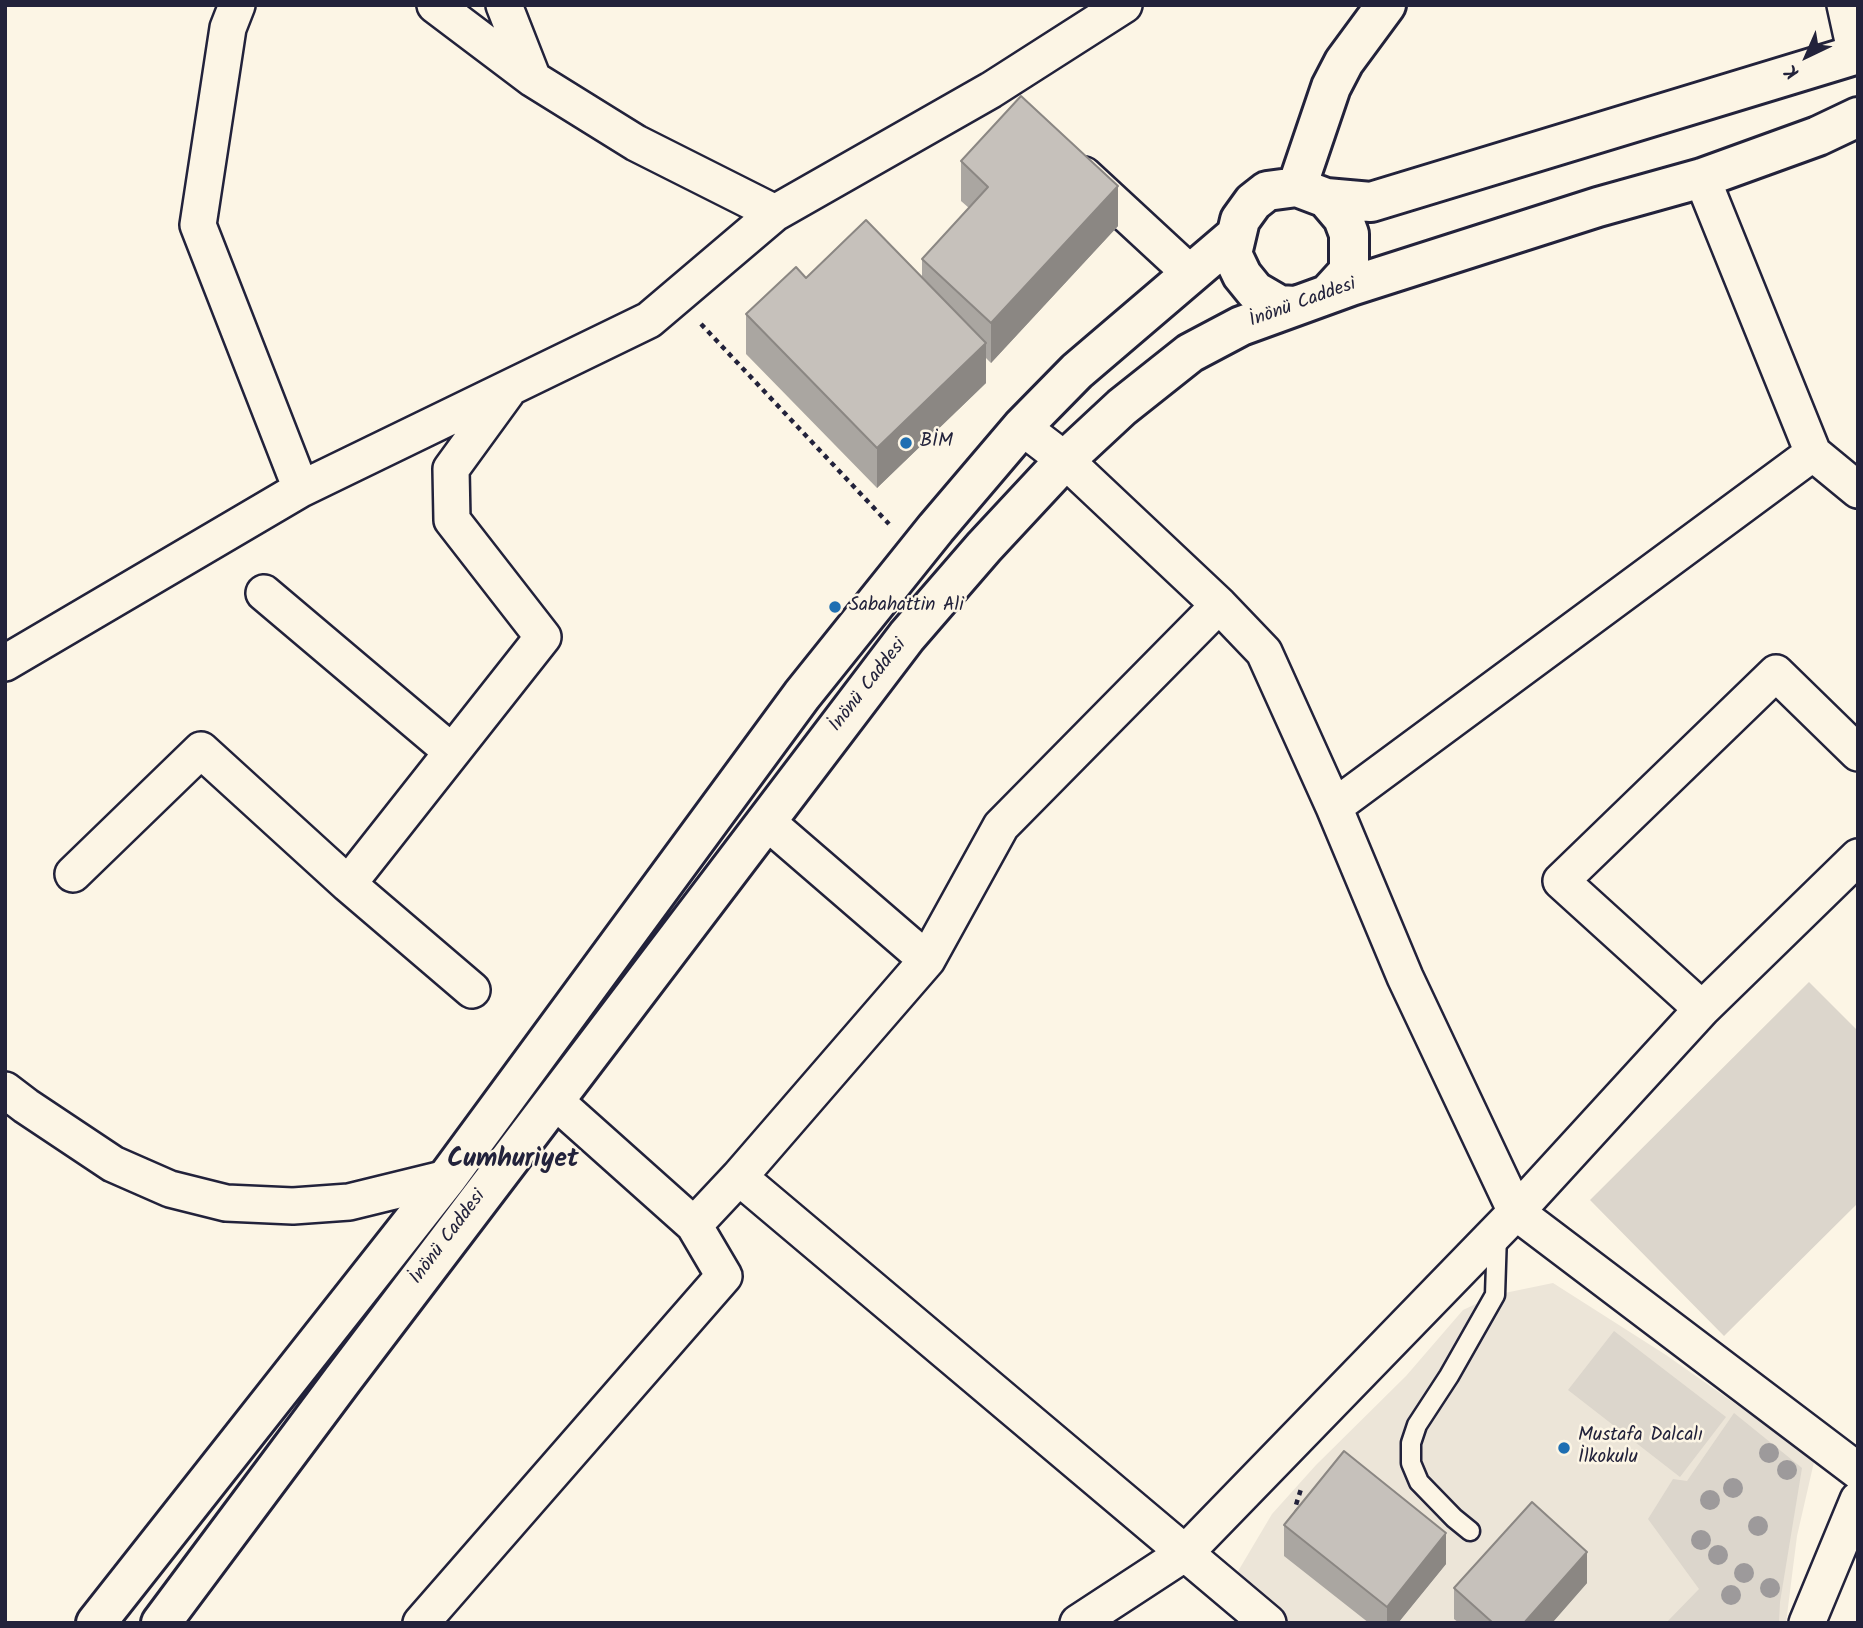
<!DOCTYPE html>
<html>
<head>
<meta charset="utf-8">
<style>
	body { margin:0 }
	#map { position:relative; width:1863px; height:1628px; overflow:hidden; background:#fcf5e5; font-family:Kalam,sans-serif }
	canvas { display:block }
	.frame { position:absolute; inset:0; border:7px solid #22223b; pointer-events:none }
	.north { position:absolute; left:1772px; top:21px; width:70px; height:70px; -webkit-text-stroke:5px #fcf5e5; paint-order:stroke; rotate:224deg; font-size:19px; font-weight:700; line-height:28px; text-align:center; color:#22223b }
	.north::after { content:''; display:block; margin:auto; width:24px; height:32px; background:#22223b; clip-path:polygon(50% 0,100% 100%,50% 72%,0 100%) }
</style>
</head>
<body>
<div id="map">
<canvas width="1863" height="1628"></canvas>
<div class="frame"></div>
<div class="north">K</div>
</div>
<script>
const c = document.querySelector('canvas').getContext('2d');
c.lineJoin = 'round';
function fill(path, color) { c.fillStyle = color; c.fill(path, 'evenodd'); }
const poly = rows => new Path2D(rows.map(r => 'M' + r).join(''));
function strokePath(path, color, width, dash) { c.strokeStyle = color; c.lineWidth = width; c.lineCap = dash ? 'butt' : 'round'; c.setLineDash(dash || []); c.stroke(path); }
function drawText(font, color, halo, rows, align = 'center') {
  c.font = font + ' Kalam,sans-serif'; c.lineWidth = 5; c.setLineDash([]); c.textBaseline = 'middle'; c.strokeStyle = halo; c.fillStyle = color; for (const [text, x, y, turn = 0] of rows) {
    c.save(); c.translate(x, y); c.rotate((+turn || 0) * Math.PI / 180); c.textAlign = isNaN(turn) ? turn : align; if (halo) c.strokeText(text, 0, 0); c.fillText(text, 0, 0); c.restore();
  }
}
fill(poly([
	[1553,1283,1666,1355,1774,1431,1814,1462,1797,1536,1786,1623,1284,1623,1234,1578,1272,1514,1316,1465,1406,1376,1463,1310,1495,1295]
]), '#ece5d8');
fill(poly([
	[1809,982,1858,1031,1858,1203,1724,1336,1590,1200],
	[1614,1331,1726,1417,1680,1477,1568,1390],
	[1734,1413,1802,1468,1780,1602,1779,1623,1666,1623,1699,1589,1648,1519,1673,1479,1687,1481]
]), '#dcd6cc');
const lane = poly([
	[1470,1531,1454,1518,1419,1482,1411,1463,1411,1443,1417,1425,1449,1376,1495,1295,1497,1234]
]);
const street = poly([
	[237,5,228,28,198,225,301,489],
	[435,5,533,79,636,143,775,213],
	[504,5,533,79],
	[1845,5,1856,55],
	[1084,175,1191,274],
	[1702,178,1813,453,1858,490],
	[1022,427,1065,460,1219,605,1264,652,1334,807,1405,977,1516,1212,1185,1553,1078,1623],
	[264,593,452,752],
	[5,663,301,489,649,320,775,213,991,90,1124,5],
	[1334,807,1813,453],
	[766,821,927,960],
	[1858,857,1702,1009,1516,1212,1858,1471],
	[73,874,201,750,348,884,472,990],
	[348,884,543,637,452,520,451,469,507,392],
	[1702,1009,1561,881,1776,673,1858,753],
	[5,1090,26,1106,113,1164,170,1189,226,1203,293,1206,349,1202,447,1178],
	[554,1100,694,1225],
	[739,1177,1268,1623],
	[421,1623,724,1276,694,1225,739,1177,927,960,1001,826,1219,605],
	[1807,1623,1858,1500]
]);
const secondary = poly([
	[1297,187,1331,87,1344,62,1386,5],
	[1326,198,1371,202,1858,54],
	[1295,306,1279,305,1255,291,1242,275,1232,254,1240,220,1253,202,1267,191,1297,187,1326,198,1343,218,1349,234,1349,271,1328,294],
	[96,1623,447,1178,802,695,936,528,1022,427,1077,371,1235,236],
	[161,1623,343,1379,907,636,984,547,1065,460,1122,407,1190,353,1241,326,1351,286,1598,207,1702,178,1818,136,1858,117]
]);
strokePath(lane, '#22223b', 23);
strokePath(street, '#22223b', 40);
strokePath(secondary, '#22223b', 44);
strokePath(poly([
	[701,324,889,524],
	[1300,1512,1295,1508,1301,1489]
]), '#22223b', 4.5, [5, 5]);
strokePath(lane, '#fcf5e5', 18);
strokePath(street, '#fcf5e5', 35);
strokePath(secondary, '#fcf5e5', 38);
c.fillStyle = '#9d9a9b';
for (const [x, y] of [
	[1769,1453],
	[1787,1470],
	[1733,1488],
	[1710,1500],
	[1758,1526],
	[1701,1540],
	[1718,1555],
	[1744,1573],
	[1770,1588],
	[1731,1595]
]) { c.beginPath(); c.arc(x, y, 10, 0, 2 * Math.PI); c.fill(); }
fill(poly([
	[961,161,1118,226,991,363,986,358,986,383,877,488,746,354,746,314,806,278,922,277,922,259,969,208,961,201],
	[1284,1525,1446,1564,1398,1623,1369,1623,1284,1556],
	[1587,1583,1552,1623,1459,1623,1454,1619,1454,1588]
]), '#aaa6a1');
fill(poly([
	[1118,186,1118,226,991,363,991,323],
	[986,343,986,383,877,488,877,448],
	[1446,1533,1446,1564,1398,1623,1387,1623,1387,1607],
	[1587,1552,1587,1583,1552,1623,1524,1623]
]), '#8b8783');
const building = poly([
	[1021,96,1118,186,991,323,922,259,988,187,961,161,1021,96],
	[866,220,986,343,877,448,746,314,796,267,806,278,866,220],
	[1344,1451,1446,1533,1387,1607,1284,1525,1344,1451],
	[1532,1502,1587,1552,1524,1623,1493,1623,1454,1588,1532,1502]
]);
fill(building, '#c6c1bb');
strokePath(building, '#8b8783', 2);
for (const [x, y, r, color] of [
	[906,443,7,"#1f6fb2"],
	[835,607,7,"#1f6fb2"],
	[1564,1448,7,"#1f6fb2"]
]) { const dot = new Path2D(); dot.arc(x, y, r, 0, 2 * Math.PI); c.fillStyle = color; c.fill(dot); strokePath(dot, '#fcf5e5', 2.5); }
drawText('19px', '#22223b', '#fcf5e5', [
	["İnönü Caddesi",1303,304,-20],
	["İnönü Caddesi",869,686,-52],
	["İnönü Caddesi",449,1238,-53]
]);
drawText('19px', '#22223b', '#fcf5e5', [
	["BİM",920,443],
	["Sabahattin Ali",849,607],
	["Mustafa Dalcalı",1578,1437],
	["İlkokulu",1578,1459]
], 'left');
drawText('bold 26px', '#22223b', '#fcf5e5', [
	["Cumhuriyet",513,1162]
]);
</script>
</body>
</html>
